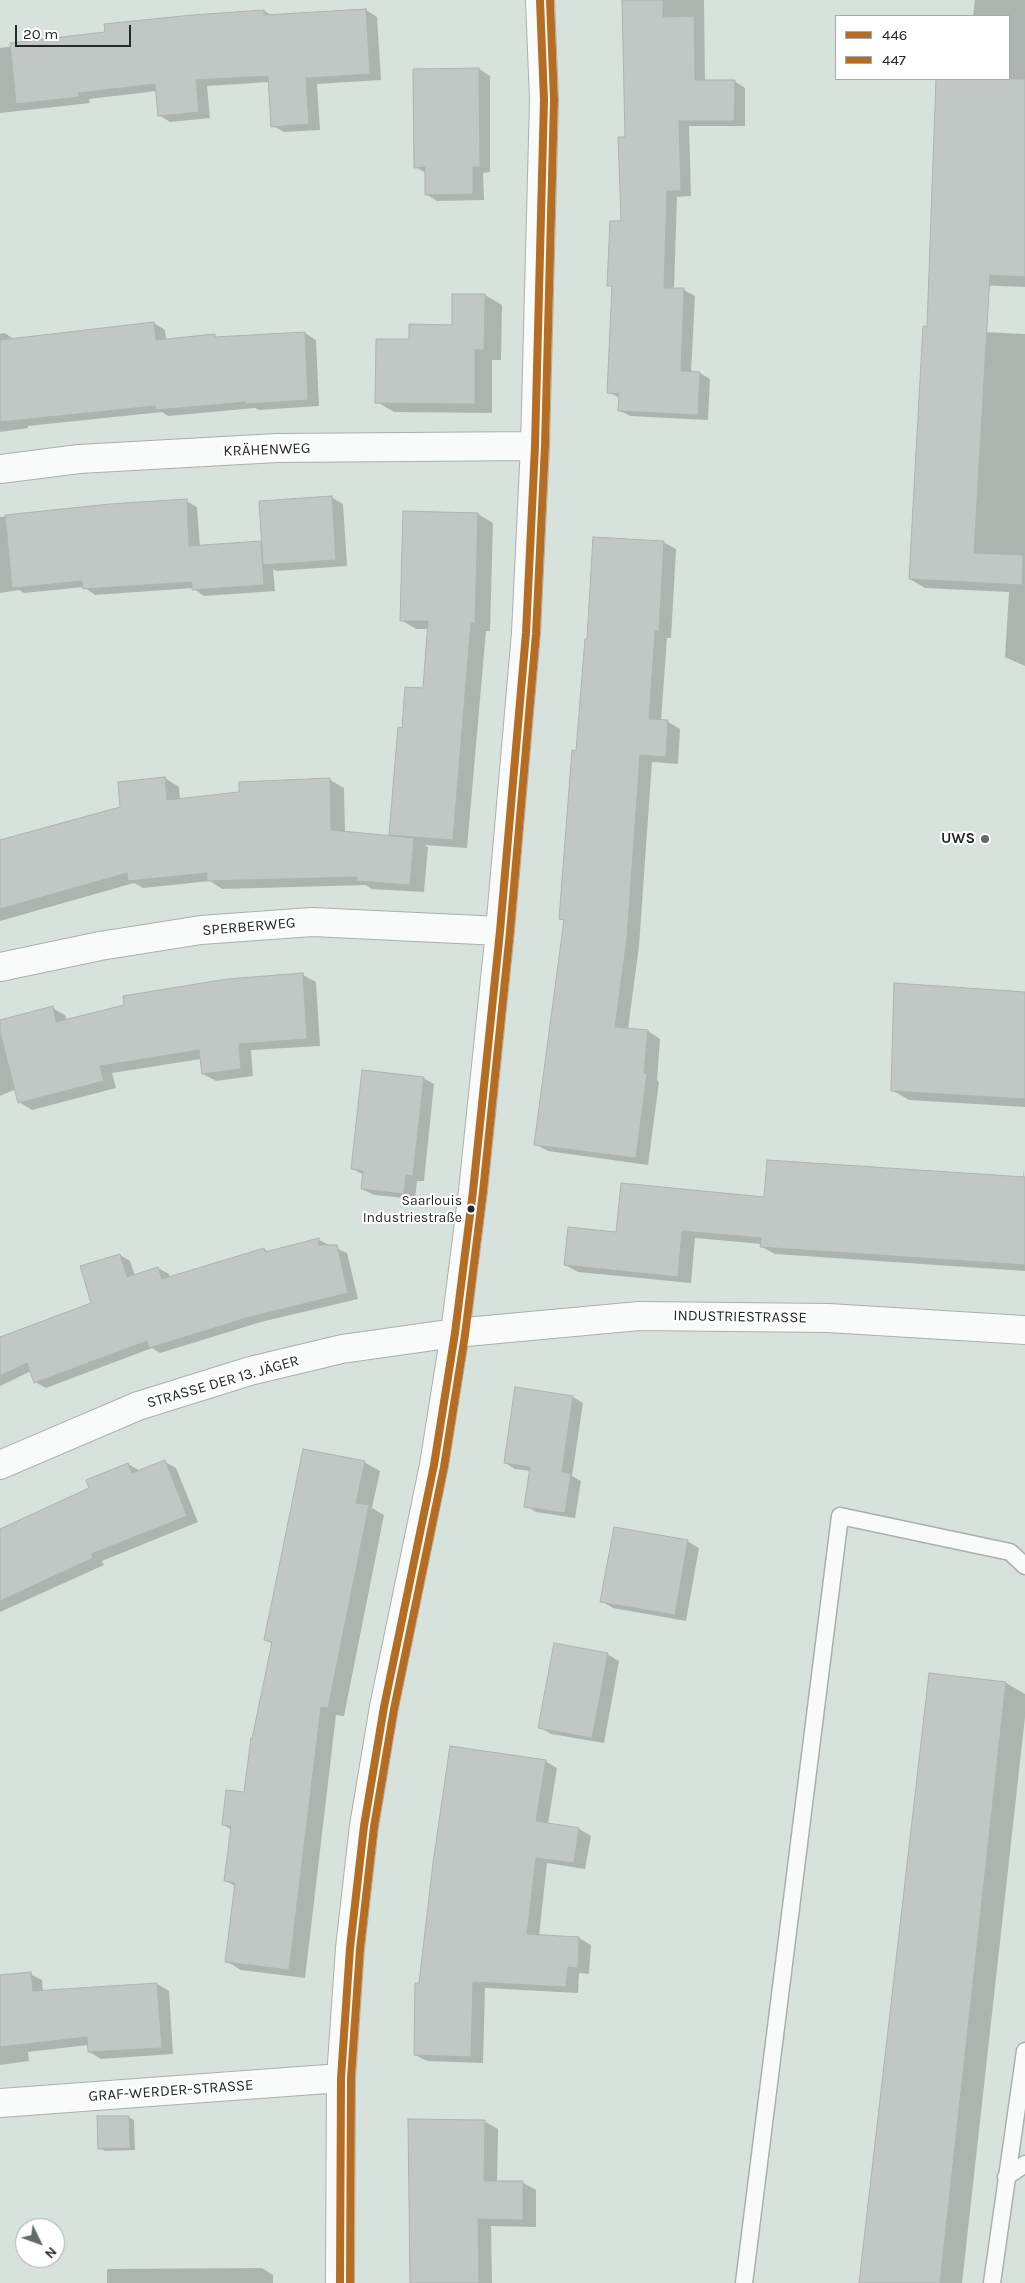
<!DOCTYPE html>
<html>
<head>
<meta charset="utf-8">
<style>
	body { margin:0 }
	#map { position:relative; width:1025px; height:2283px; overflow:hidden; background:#d8e2dd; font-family:Karla,sans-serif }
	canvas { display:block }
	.legend { position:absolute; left:835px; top:15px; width:175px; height:65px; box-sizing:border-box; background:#fff; border:1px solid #a7aaa9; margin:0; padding:6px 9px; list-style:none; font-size:15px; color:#242a28 }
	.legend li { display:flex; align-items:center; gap:10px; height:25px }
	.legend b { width:25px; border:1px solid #a7aaa9 }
	.north { position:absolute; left:15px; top:2218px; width:50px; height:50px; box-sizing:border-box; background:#fff; border:1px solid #a7aaa9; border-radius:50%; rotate:132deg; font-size:14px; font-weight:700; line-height:20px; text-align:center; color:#242a28 }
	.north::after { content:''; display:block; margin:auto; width:18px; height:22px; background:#636a67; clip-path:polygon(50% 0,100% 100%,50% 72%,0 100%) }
	.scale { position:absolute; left:15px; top:25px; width:116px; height:22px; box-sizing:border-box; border:2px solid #242a28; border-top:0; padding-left:6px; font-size:15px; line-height:18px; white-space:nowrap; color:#242a28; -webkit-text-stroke:4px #fff; paint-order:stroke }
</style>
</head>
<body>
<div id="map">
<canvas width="1025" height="2283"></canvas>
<ul class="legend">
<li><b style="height:6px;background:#b56d23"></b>446</li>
<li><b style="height:6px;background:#b56d23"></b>447</li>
</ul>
<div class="north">N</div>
<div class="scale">20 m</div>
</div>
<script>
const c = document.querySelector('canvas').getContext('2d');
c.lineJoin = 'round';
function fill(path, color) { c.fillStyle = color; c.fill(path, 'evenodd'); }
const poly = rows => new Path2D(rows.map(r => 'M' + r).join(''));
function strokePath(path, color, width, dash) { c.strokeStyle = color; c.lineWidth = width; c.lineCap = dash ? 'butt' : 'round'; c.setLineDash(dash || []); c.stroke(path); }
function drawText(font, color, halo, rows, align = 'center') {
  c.font = font + ' Karla,sans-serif'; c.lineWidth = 4; c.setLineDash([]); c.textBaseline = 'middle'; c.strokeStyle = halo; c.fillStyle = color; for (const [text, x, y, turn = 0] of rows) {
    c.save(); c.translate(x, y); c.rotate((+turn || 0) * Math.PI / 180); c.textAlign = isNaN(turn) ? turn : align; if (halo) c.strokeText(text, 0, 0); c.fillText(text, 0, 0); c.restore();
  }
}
fill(poly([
	[623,0,704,0,705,81,734,81,745,88,745,126,689,126,691,196,677,197,674,289,684,290,695,296,691,373,700,373,710,379,708,420,630,416,619,410,620,398,608,392,613,288,609,285,622,223,627,138],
	[975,0,1025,0,1025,287,950,284,930,272,938,79,1009,79,1009,16,973,16],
	[366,10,377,17,381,80,317,84,320,130,284,132,273,126,270,82,207,86,210,118,170,122,159,115,157,91,89,99,90,103,0,113,0,48,264,11,273,16],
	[479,69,490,76,490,172,483,173,484,200,437,201,426,194,426,173,415,167,414,70],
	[485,295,502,305,501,360,492,360,492,413,394,412,377,402,410,340,453,326],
	[154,323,165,330,166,340,214,336,218,338,305,333,316,340,319,406,259,410,255,408,168,416,162,412,28,426,28,428,0,432,0,334,4,333,16,340],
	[924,329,1025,334,1025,666,1005,657,1009,592,925,588,910,579],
	[331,497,343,504,347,566,276,571,273,569,275,591,204,596,193,588,95,595,84,587,24,593,19,590,0,593,0,517,110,506,186,501,197,507,200,547,263,544],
	[404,512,478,514,493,523,490,631,486,631,467,848,424,845,428,847,424,892,372,889,366,885,222,889,210,881,143,888,134,883,0,921,0,842,122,808,165,778,179,787,180,800,241,794,330,780,344,788,345,833,395,837,391,835,403,729,424,689,429,629,416,629,401,620],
	[663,542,676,549,671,638,667,638,661,721,668,722,680,729,678,764,652,762,639,946,628,1029,648,1031,660,1039,657,1080,659,1082,648,1165,548,1151,535,1144,565,921,560,919,578,752],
	[303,975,316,982,320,1046,251,1050,253,1076,216,1081,203,1074,201,1059,112,1073,116,1088,32,1110,19,1102,16,1089,0,1096,0,1036,2,1035,0,1021,52,1008,65,1015,67,1021],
	[1025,994,1025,1107,909,1100,892,1090],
	[423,1078,434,1084,424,1181,417,1181,415,1199,374,1195,362,1189,364,1175,353,1169],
	[1024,1168,1025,1271,775,1254,762,1247,762,1244,695,1238,691,1283,578,1272,565,1265,617,1233,765,1199,1023,1178],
	[319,1240,347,1253,358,1299,261,1322,160,1353,152,1348,46,1388,35,1382,31,1371,0,1386,0,1338,93,1304,120,1255,130,1261,135,1276,158,1268,169,1274,170,1278,264,1249,269,1252],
	[573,1397,583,1403,572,1476,581,1481,575,1518,536,1512,526,1506,531,1471,515,1469,505,1463],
	[165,1462,176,1468,198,1522,102,1561,104,1565,0,1612,0,1530,91,1489,128,1464,140,1471],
	[364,1462,380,1471,372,1508,384,1515,344,1716,336,1715,305,1978,241,1970,226,1961,235,1886,226,1881,232,1830,223,1825,245,1793,273,1644,265,1640],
	[687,1541,699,1548,686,1621,613,1608,601,1601],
	[607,1654,619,1661,604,1743,551,1734,539,1727],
	[1006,1683,1025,1694,1025,1717,962,2283,859,2283],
	[545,1761,557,1768,548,1824,579,1829,591,1836,585,1869,547,1863,539,1936,579,1938,591,1945,589,1974,579,1973,578,1993,485,1988,483,2063,427,2061,415,2055,420,1984],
	[30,1974,42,1980,43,1992,157,1984,169,1991,173,2054,101,2059,89,2052,88,2045,28,2052,29,2061,0,2065,0,1977],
	[128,2117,134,2120,135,2150,105,2151,99,2148],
	[484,2121,498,2129,497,2183,523,2183,536,2190,536,2227,491,2226,492,2283,411,2283],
	[262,2268,273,2275,273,2283,107,2283,107,2269]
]), '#0003');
const building = poly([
	[622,0,663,0,663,17,694,16,695,80,735,80,734,121,679,121,681,191,667,191,664,288,684,288,681,371,700,372,698,415,618,411,619,394,607,393,612,286,607,286,610,221,621,221,618,137,625,137,622,0],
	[366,9,370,74,306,78,309,124,271,127,268,76,196,80,199,112,181,114,158,116,155,84,78,93,79,97,16,104,10,43,105,32,104,24,192,15,264,10,264,15,366,9],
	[479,68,480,167,473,167,473,194,425,195,425,167,414,168,413,69,479,68],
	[936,79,1025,79,1025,277,990,275,974,553,1023,555,1022,585,909,579,923,326,927,327,936,79],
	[452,294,485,294,484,350,475,350,475,404,375,403,376,339,409,339,409,324,452,325,452,294],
	[154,322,156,340,215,334,215,337,305,332,308,400,246,404,246,402,156,410,155,406,0,422,0,340,154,322],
	[332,496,336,560,263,565,259,501,332,496],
	[187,499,189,546,261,541,264,585,192,590,192,582,83,589,82,581,12,588,5,515,110,504,187,499],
	[403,511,478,513,475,623,471,623,453,840,389,835,398,727,402,728,405,687,423,688,428,621,400,621,403,511],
	[593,537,664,541,659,631,655,631,649,719,668,720,666,757,640,755,627,938,615,1027,648,1030,644,1073,647,1073,636,1158,534,1145,564,920,559,919,572,750,576,751,585,639,587,639,593,537],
	[165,777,167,800,239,792,239,782,330,778,331,830,414,838,410,885,357,881,357,877,207,881,207,873,128,881,127,873,0,909,0,840,120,807,118,782,165,777],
	[303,973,307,1039,239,1044,241,1069,202,1074,199,1050,100,1066,104,1081,18,1103,0,1032,0,1020,53,1006,56,1022,124,1005,123,996,227,979,303,973],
	[894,983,1025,992,1025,1099,891,1091,894,983],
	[362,1070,424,1077,413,1176,406,1175,404,1194,361,1189,363,1171,351,1169,362,1070],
	[767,1160,1025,1177,1025,1265,760,1247,761,1238,682,1231,678,1277,564,1265,568,1227,616,1232,621,1183,764,1197,767,1160],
	[319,1238,319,1245,337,1245,348,1293,250,1317,149,1348,147,1341,34,1383,27,1363,0,1376,0,1337,91,1303,80,1266,120,1254,127,1277,158,1267,162,1279,264,1248,265,1252,319,1238],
	[515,1387,573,1396,562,1472,571,1474,565,1513,524,1507,530,1467,504,1463,515,1387],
	[303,1449,365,1461,356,1503,369,1505,328,1708,321,1707,289,1970,225,1962,235,1883,224,1881,231,1826,222,1825,226,1790,244,1792,251,1738,252,1739,272,1642,264,1640,303,1449],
	[165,1460,187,1516,91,1554,93,1558,0,1601,0,1529,89,1488,86,1480,128,1463,132,1473,165,1460],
	[614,1527,688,1540,675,1615,600,1602,614,1527],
	[554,1643,608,1653,592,1738,538,1728,554,1643],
	[929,1673,1006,1682,940,2283,859,2283,929,1673],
	[450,1746,546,1760,536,1821,579,1828,574,1863,536,1858,527,1934,579,1937,578,1968,568,1967,566,1987,473,1982,471,2057,414,2055,415,1983,419,1983,433,1863,450,1746],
	[31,1972,33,1991,157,1983,162,2048,88,2052,87,2037,0,2047,0,1975,31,1972],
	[97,2116,129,2116,130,2148,98,2149,97,2116],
	[408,2119,485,2120,484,2181,523,2181,523,2220,478,2219,479,2283,410,2283,408,2119]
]);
fill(building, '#c0c7c4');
strokePath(building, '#acb3b0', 1);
const service = poly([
	[1006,2177,1025,2164],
	[744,2283,840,1516,1010,1552,1025,1566],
	[992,2283,1025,2051]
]);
const minor = poly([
	[0,469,79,459,277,448,535,446],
	[0,967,100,946,201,930,312,922,500,931],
	[0,1465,138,1406,250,1371,342,1349,455,1333,639,1316,828,1318,1025,1330],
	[0,2103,341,2078],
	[340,2283,341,2078,350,1948,364,1826,384,1707,434,1465,455,1333,473,1191,500,931,526,633,535,446,544,100,540,0]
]);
strokePath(service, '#a9b0ad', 19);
strokePath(minor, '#a9b0ad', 30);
strokePath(service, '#f9fbfa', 16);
strokePath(minor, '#f9fbfa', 28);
strokePath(poly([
	[340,2283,341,2078,350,1948,364,1826,384,1707,434,1465,455,1333,473,1191,500,931,526,633,535,446,544,100,540,0]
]), '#b56d23', 8);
strokePath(poly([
	[350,2283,351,2078,360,1949,374,1827,394,1709,444,1467,465,1335,483,1192,510,932,536,634,545,446,554,100,550,0]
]), '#b56d23', 8);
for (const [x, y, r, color] of [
	[985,839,5,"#636a67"],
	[471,1209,4.5,"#242a28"]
]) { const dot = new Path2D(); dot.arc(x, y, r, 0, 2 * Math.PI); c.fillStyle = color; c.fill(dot); strokePath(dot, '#fff', 2); }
drawText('14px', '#242a28', '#fff', [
	["Saarlouis",462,1201],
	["Industriestraße",462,1218]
], 'right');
drawText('15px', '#242a28', '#fff', [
	["KRÄHENWEG",267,450,-2],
	["SPERBERWEG",249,927,-5],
	["INDUSTRIESTRASSE",740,1317,1],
	["STRASSE DER 13. JÄGER",223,1382,-16],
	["GRAF-WERDER-STRASSE",171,2091,-4]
]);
drawText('bold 15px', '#242a28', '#fff', [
	["UWS",975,839]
], 'right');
</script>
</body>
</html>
